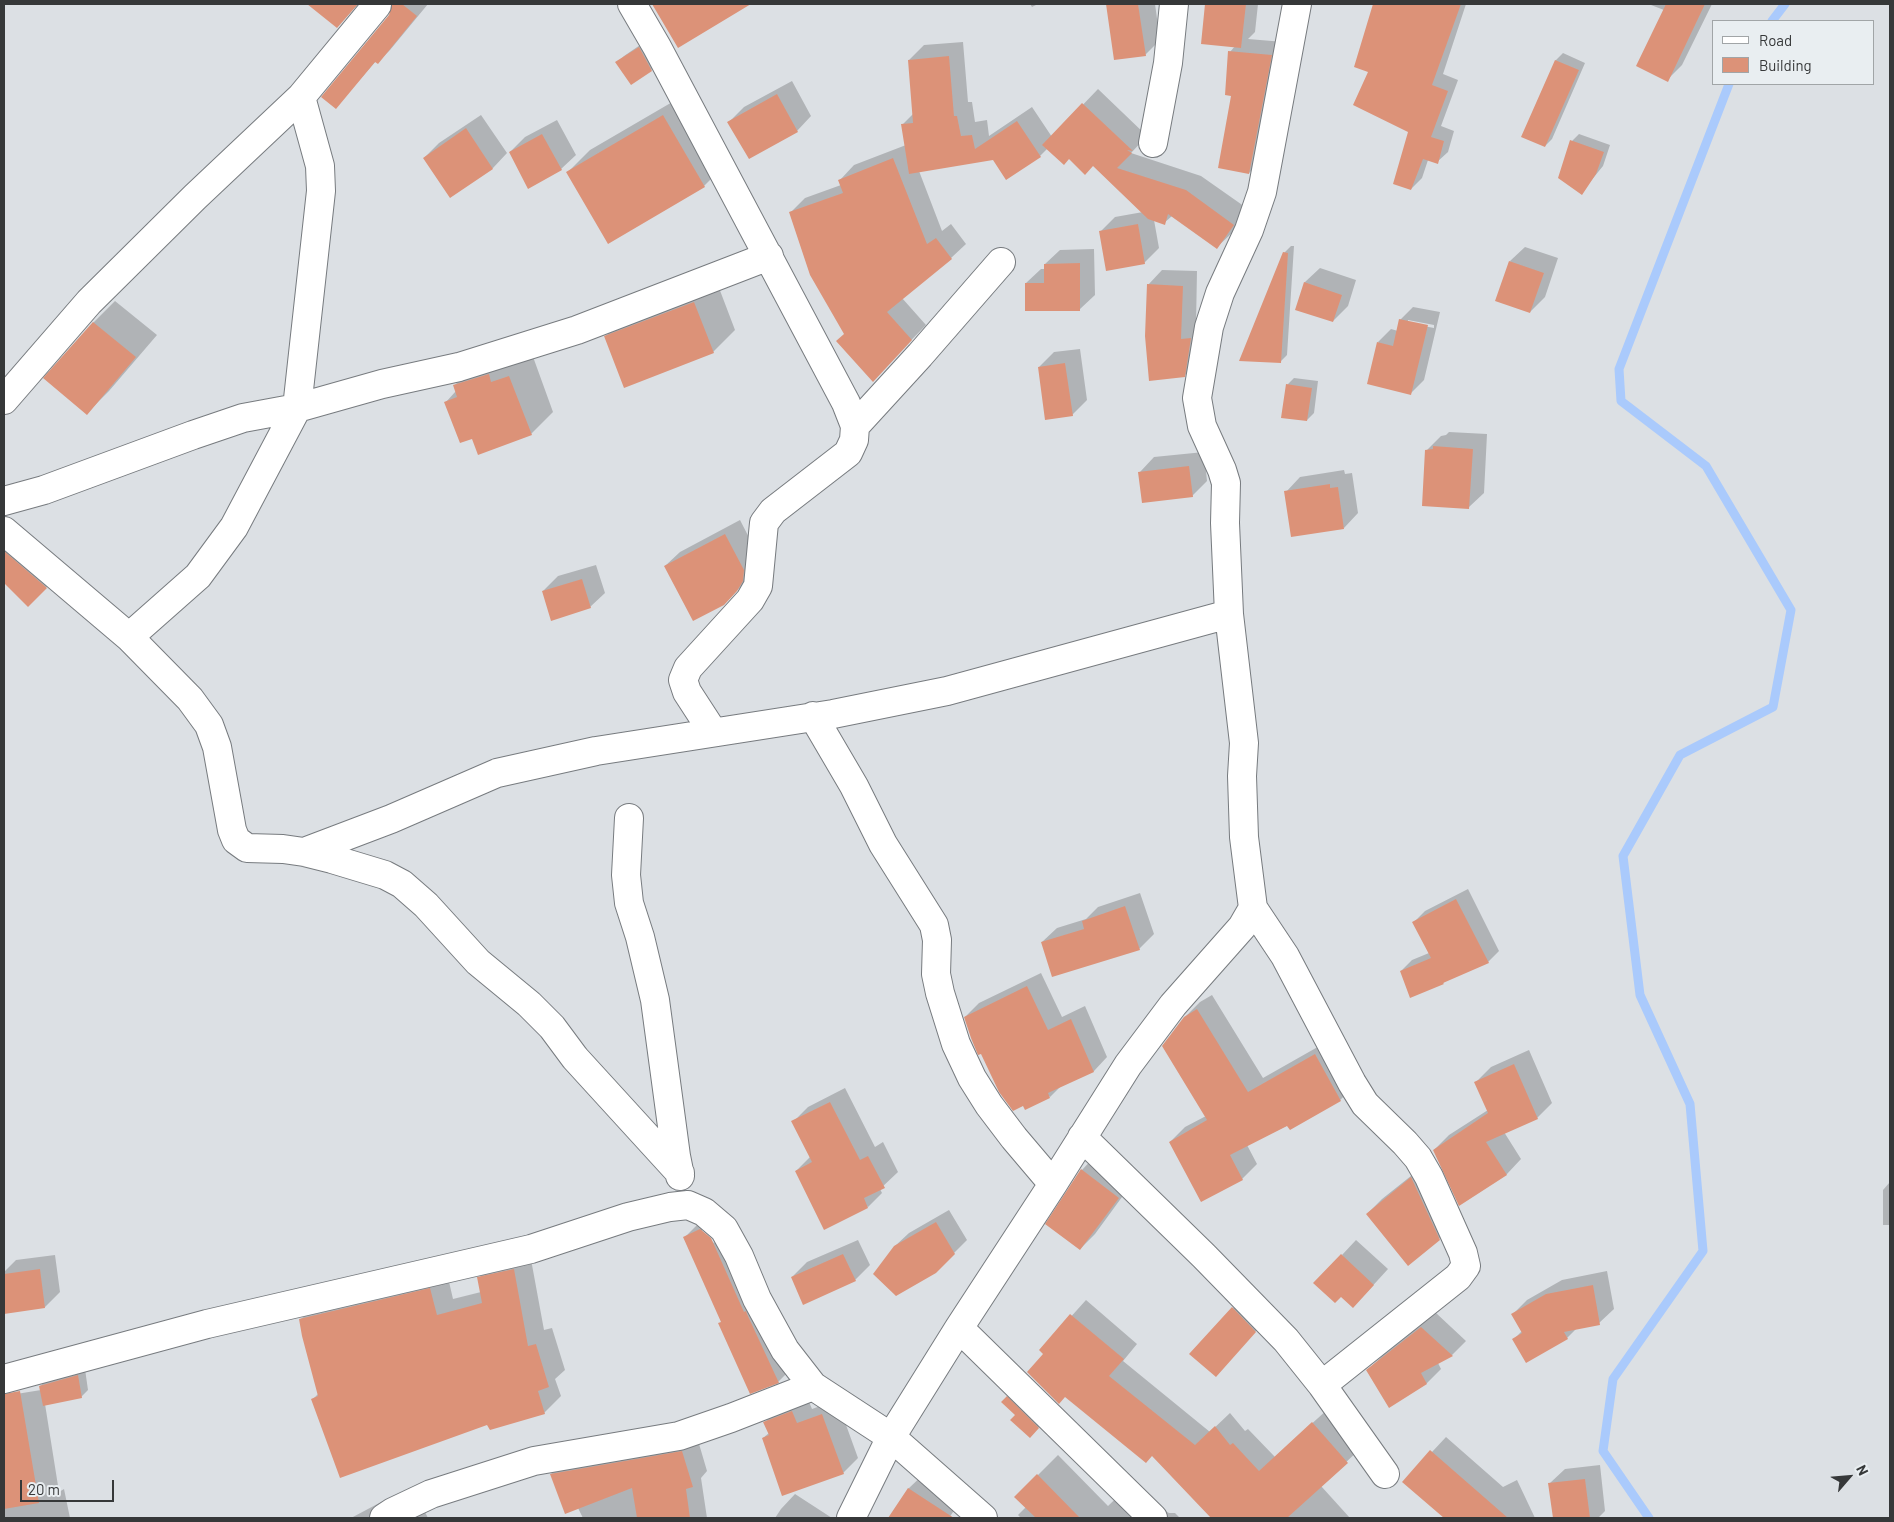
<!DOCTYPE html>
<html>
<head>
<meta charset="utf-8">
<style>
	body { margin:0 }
	#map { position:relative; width:1894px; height:1522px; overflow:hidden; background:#dce0e4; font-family:Barlow,sans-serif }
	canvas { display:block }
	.frame { position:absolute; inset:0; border:5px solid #363839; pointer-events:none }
	.legend { position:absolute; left:1712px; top:20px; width:162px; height:65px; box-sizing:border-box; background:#e9eef1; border:1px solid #a1a5a7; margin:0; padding:6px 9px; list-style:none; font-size:15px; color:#363839 }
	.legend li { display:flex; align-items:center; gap:10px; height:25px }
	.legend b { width:25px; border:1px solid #a1a5a7 }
	.north { position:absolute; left:1824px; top:1452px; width:50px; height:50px; -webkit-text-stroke:4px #e9eef1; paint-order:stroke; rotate:63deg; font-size:14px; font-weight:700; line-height:20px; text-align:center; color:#363839 }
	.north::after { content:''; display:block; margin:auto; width:18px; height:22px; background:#363839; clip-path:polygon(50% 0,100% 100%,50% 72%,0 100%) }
	.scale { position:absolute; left:20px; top:1480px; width:94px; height:22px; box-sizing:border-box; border:2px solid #363839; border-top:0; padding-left:6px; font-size:15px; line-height:18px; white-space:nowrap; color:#363839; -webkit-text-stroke:4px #e9eef1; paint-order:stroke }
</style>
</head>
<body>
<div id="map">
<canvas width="1894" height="1522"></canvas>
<div class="frame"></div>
<ul class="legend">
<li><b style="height:6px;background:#fff"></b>Road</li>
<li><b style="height:14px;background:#dc9278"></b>Building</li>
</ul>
<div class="north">N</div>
<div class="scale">20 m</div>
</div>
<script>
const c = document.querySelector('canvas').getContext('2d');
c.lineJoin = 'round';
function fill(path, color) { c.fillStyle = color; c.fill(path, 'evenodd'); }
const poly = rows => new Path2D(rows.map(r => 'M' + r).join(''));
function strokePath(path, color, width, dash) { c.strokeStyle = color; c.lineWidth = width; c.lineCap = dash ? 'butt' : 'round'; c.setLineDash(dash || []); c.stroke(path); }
fill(poly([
	[309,4,358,4,337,27],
	[393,4,428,4,390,50,378,62,376,61,336,107,390,16,394,8],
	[664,4,740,4,726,18,657,10],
	[1030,4,1038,4,1032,7],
	[1110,4,1155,4,1160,40,1145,55,1108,6],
	[1206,4,1258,4,1255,32,1248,39,1284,42,1263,159,1249,173,1232,95,1230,52,1235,46,1202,43],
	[1417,4,1466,4,1443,74,1458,80,1441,126,1454,131,1448,152,1437,162,1428,160,1422,178,1411,189,1410,131,1413,17],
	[1652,4,1712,4,1682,65,1667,80,1664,10,1651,5],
	[646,41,659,63,651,70,617,63,624,56],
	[963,42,968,102,972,102,975,122,987,120,989,136,1032,107,1052,137,1098,89,1147,136,1131,153,1201,176,1248,209,1232,233,1217,247,1172,216,1164,223,1154,220,1159,248,1144,263,1100,232,1115,217,1143,212,1094,165,1070,158,1048,148,1040,156,994,159,919,171,942,231,951,224,966,244,951,258,902,298,926,325,887,365,846,333,790,213,805,198,841,185,840,180,854,165,906,145,902,125,913,114,909,60,924,45],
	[1563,53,1585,63,1552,139,1545,146,1523,136,1556,60],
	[792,81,811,116,797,131,729,122,744,107],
	[686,94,726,164,704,186,568,172,590,150],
	[481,115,507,153,493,168,451,196,424,158,439,143],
	[557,120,576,155,561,169,510,152,525,137],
	[1579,134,1610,145,1603,166,1581,193,1572,141],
	[1291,246,1294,246,1287,355,1280,362,1284,253],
	[1525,247,1558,258,1545,297,1530,312,1510,261],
	[1094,249,1095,295,1080,309,1026,283,1041,269,1045,269,1045,264,1060,250],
	[1320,268,1356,280,1348,306,1333,321,1297,309,1305,282],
	[1162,270,1197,271,1196,325,1199,361,1184,376,1148,285],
	[716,280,735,330,713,352,605,337,627,315],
	[115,301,157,335,109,391,87,413,93,323],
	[1413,307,1440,312,1424,380,1411,393,1378,342,1391,329,1398,331,1400,320],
	[1408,320,1434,325,1434,328,1408,323],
	[1080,349,1087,400,1072,415,1039,367,1054,352],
	[532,354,553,412,531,434,472,438,446,402,456,391,454,386,476,363],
	[1294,378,1318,381,1314,413,1307,420,1287,385],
	[1449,432,1487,434,1484,493,1469,507,1426,451,1441,436,1446,435],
	[1204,452,1207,481,1192,496,1140,472,1154,457],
	[1344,470,1345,474,1352,473,1358,513,1344,528,1286,492,1300,477],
	[740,520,758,555,752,575,724,604,665,566,680,552],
	[4,521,61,573,28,605,4,581],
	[596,565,605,593,590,607,543,591,558,576],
	[1468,889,1499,951,1488,962,1447,980,1443,983,1401,971,1412,960,1429,953,1414,922,1425,911],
	[1140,893,1154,934,1139,949,1042,942,1057,928,1086,919,1098,907],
	[1041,973,1062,1017,1085,1006,1107,1057,1094,1071,1062,1085,1050,1097,965,1017,979,1003],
	[1212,995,1263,1078,1330,1040,1355,1086,1340,1100,1247,1145,1257,1164,1242,1179,1202,1200,1170,1142,1185,1127,1206,1116,1185,1017,1200,1002],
	[1529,1050,1552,1103,1537,1118,1504,1132,1521,1159,1507,1174,1460,1204,1434,1150,1449,1135,1488,1110,1476,1082,1491,1067],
	[845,1088,875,1147,883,1142,898,1172,880,1189,882,1193,868,1207,796,1171,810,1157,793,1122,808,1107],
	[1096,1155,1133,1182,1095,1234,1080,1249,1082,1170],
	[1426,1164,1454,1224,1439,1239,1367,1214,1382,1199],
	[1890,1182,1890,1225,1883,1225,1883,1190],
	[949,1210,967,1240,949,1258,895,1246,909,1233],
	[716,1215,793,1367,778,1382,722,1321,684,1238,699,1223],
	[702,1229,716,1241,714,1243,702,1232],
	[858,1240,870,1265,855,1280,792,1277,807,1262],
	[1356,1240,1388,1269,1367,1292,1342,1255],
	[530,1254,544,1330,552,1328,565,1370,555,1379,561,1396,544,1413,488,1424,313,1399,319,1393,301,1319,317,1303,447,1273,453,1299,481,1292,479,1278,495,1261],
	[55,1255,60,1292,45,1307,6,1313,4,1272,16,1260],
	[1607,1271,1614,1309,1599,1323,1577,1328,1567,1338,1514,1339,1522,1331,1513,1314,1527,1300,1562,1280],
	[1086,1300,1137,1344,1123,1361,1210,1432,1230,1413,1245,1431,1248,1429,1275,1457,1328,1409,1362,1447,1321,1486,1350,1518,1218,1518,1205,1501,1041,1350],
	[1240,1301,1262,1324,1223,1368,1191,1354],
	[1436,1313,1466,1341,1452,1355,1438,1363,1441,1369,1427,1383,1390,1406,1368,1370,1383,1355],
	[85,1369,88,1390,81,1397,45,1404,59,1492,64,1489,70,1518,4,1518,4,1396,41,1390,40,1386,48,1379],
	[1014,1390,1045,1420,1037,1429,1017,1415,1007,1397],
	[807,1397,812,1409,837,1400,858,1458,843,1473,763,1438,769,1433,764,1423,779,1408],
	[697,1437,707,1471,701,1478,707,1518,583,1518,578,1508,551,1474,566,1460],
	[1446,1437,1503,1487,1517,1480,1535,1518,1446,1518,1404,1482],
	[1058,1455,1108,1506,1134,1481,1162,1509,1169,1513,1175,1513,1180,1518,1021,1518,1018,1515,1026,1507,1016,1497],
	[1600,1465,1605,1511,1598,1518,1554,1518,1550,1483,1565,1469],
	[928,1470,965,1494,949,1518,890,1518,908,1489],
	[795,1494,832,1518,775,1518,781,1509],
	[383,1501,383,1504,395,1518,351,1518],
	[423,1508,428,1518,403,1518]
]), '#0003');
strokePath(poly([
	[1772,21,1785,4],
	[1649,1518,1603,1451,1613,1379,1703,1251,1690,1104,1640,995,1623,856,1680,755,1773,707,1791,610,1706,466,1621,401,1619,369,1729,84]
]), '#aacafc', 9);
fill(poly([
	[307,4,358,4,337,28],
	[392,4,402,4,417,16,378,64,375,62,336,109,321,97,389,15],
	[652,4,751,4,678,48],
	[1106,4,1138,4,1146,56,1114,60],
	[1205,4,1246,4,1241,48,1201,44],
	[1373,4,1461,4,1432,85,1448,91,1431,137,1444,141,1438,164,1423,159,1411,190,1393,184,1408,132,1353,105,1368,72,1354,67],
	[1666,4,1705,4,1668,82,1636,66],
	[639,47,652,71,631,85,615,62],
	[1228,51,1272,55,1249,174,1218,168,1231,96,1225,95],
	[949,56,954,116,957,116,961,136,972,135,975,149,1017,121,1041,157,1006,180,993,160,909,174,901,124,913,123,908,60],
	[1555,60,1579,70,1545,147,1521,137],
	[777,94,798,132,749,159,727,122],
	[1082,103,1133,151,1127,150,1132,153,1117,168,1186,190,1234,225,1217,249,1168,214,1165,225,1148,219,1093,166,1085,175,1069,159,1064,165,1042,145],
	[663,115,705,187,608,244,566,172],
	[466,128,493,169,450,198,423,158],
	[542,134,562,170,528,189,509,152],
	[1570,140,1604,152,1596,174,1582,195,1558,178],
	[893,158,927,244,936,238,952,259,887,312,912,340,873,382,836,341,844,334,810,275,789,212,843,193,838,180],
	[1138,224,1145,264,1106,271,1099,231],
	[1283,252,1288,253,1281,363,1239,361],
	[1509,261,1544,273,1530,313,1495,301],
	[1080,263,1080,311,1025,311,1025,283,1044,283,1044,264],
	[1304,282,1342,295,1333,322,1295,310],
	[1147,284,1183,286,1181,339,1191,338,1185,377,1149,381,1145,336],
	[694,302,714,353,624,388,604,336],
	[1399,319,1428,325,1411,395,1367,384,1377,342,1393,346],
	[93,322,136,357,87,415,43,378],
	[1065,363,1073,416,1045,420,1038,367],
	[489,374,491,382,509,376,532,435,478,455,472,439,460,443,444,402,457,397,453,385],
	[1286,384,1312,388,1307,421,1281,418],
	[1433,446,1473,449,1469,509,1422,506,1425,450,1433,449],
	[1189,466,1193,497,1142,503,1138,472],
	[1330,484,1330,488,1338,487,1344,529,1291,537,1284,491],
	[725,534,744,570,743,581,737,591,724,605,693,621,664,566],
	[4,551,47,588,28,607,4,583],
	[582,579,591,608,551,621,542,591],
	[1456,899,1489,963,1443,983,1444,984,1410,998,1400,971,1431,958,1412,922],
	[1125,906,1140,950,1052,977,1041,942,1084,929,1082,921],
	[1027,986,1048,1030,1071,1019,1094,1072,1048,1093,1050,1098,1025,1110,1023,1106,1013,1111,999,1092,981,1054,978,1055,971,1038,964,1017],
	[1197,1009,1248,1092,1315,1054,1341,1101,1290,1130,1287,1126,1230,1155,1243,1180,1201,1202,1169,1142,1207,1120,1162,1046,1184,1017],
	[1514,1064,1538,1119,1486,1142,1507,1175,1459,1206,1433,1150,1488,1113,1474,1082],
	[830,1102,860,1160,868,1156,885,1188,864,1198,868,1208,824,1230,795,1171,812,1162,791,1121],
	[1081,1169,1119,1198,1080,1250,1045,1224],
	[1411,1177,1440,1240,1408,1266,1366,1214],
	[936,1222,955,1254,936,1273,896,1296,873,1274,894,1246],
	[700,1229,711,1238,744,1312,746,1311,747,1314,779,1383,750,1394,718,1323,721,1322,683,1237],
	[843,1254,856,1281,803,1305,791,1277],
	[1341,1254,1374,1285,1353,1308,1341,1297,1335,1303,1313,1283],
	[40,1269,45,1308,4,1314,4,1274],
	[514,1269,528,1346,536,1344,549,1387,538,1391,545,1414,490,1430,487,1425,340,1478,311,1399,318,1396,302,1336,299,1319,430,1288,437,1315,482,1303,477,1277],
	[1593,1285,1600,1325,1564,1332,1568,1339,1526,1363,1512,1339,1522,1333,1511,1314,1546,1294],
	[1232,1307,1256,1332,1216,1377,1189,1354],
	[1070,1314,1124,1359,1109,1376,1195,1445,1215,1426,1230,1445,1233,1443,1259,1471,1312,1422,1348,1463,1287,1518,1211,1518,1152,1456,1146,1463,1065,1397,1059,1404,1027,1372,1043,1354,1039,1350],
	[1421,1327,1453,1356,1421,1373,1427,1384,1389,1408,1366,1370],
	[78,1375,82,1398,43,1406,39,1386],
	[20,1391,39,1503,4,1509,4,1394],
	[1007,1396,1039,1428,1030,1438,1010,1420,1015,1415,1001,1402],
	[792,1411,797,1423,822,1414,844,1474,782,1496,762,1438,769,1435,763,1422],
	[1430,1450,1508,1518,1444,1518,1402,1482],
	[682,1451,693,1487,686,1489,690,1518,637,1518,632,1488,565,1514,550,1474],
	[1037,1474,1080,1518,1036,1518,1014,1497],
	[1585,1479,1590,1518,1553,1518,1548,1483],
	[908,1488,954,1518,888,1518]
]), '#dc9278');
const minor = poly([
	[632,4,657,47,846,403,855,426,854,440,848,453,773,511,764,523,758,586,750,600,688,668,683,680,687,692,713,732],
	[1153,143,1168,63,1174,4],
	[4,400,89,302,195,197,301,97,377,5],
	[855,426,920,355,1001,262],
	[4,501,44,490,193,435,243,418,297,408,382,384,459,367,577,330,769,256],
	[4,531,129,637,190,699,209,725,217,747,232,830,236,840,247,848,283,849,304,852,332,859,385,875,402,884,426,905,478,962,529,1004,552,1027,575,1058,680,1173],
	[129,637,198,576,234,527,297,408,321,191,320,166,301,97],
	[813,716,854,786,883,844,934,925,937,940,936,974,940,993,956,1044,972,1078,989,1105,1014,1138,1053,1184],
	[629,818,626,875,629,903,640,937,655,1000,676,1156,680,1176],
	[304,852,391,819,497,773,596,751,833,714,947,691,1229,614],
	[1253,908,1285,956,1352,1083,1365,1104,1405,1143,1418,1158,1429,1177,1463,1253,1466,1266,1458,1277,1322,1385],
	[1082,1137,1204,1256,1286,1340,1322,1385,1385,1474],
	[959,1328,1153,1518],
	[4,1379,207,1324,531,1249,628,1217,670,1207,688,1205,704,1212,724,1229,739,1256,757,1299,785,1350,813,1386,891,1437,983,1518],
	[384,1518,393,1512,431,1494,534,1461,679,1436,731,1418,813,1386],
	[851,1518,891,1437,959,1328,1053,1184,1128,1065,1173,1005,1242,927,1253,908,1244,837,1242,776,1244,743,1229,614,1225,523,1226,483,1222,470,1202,426,1197,398,1209,327,1220,293,1249,230,1262,192,1297,4]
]);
strokePath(minor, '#777b7f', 30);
strokePath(minor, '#fff', 28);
</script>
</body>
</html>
